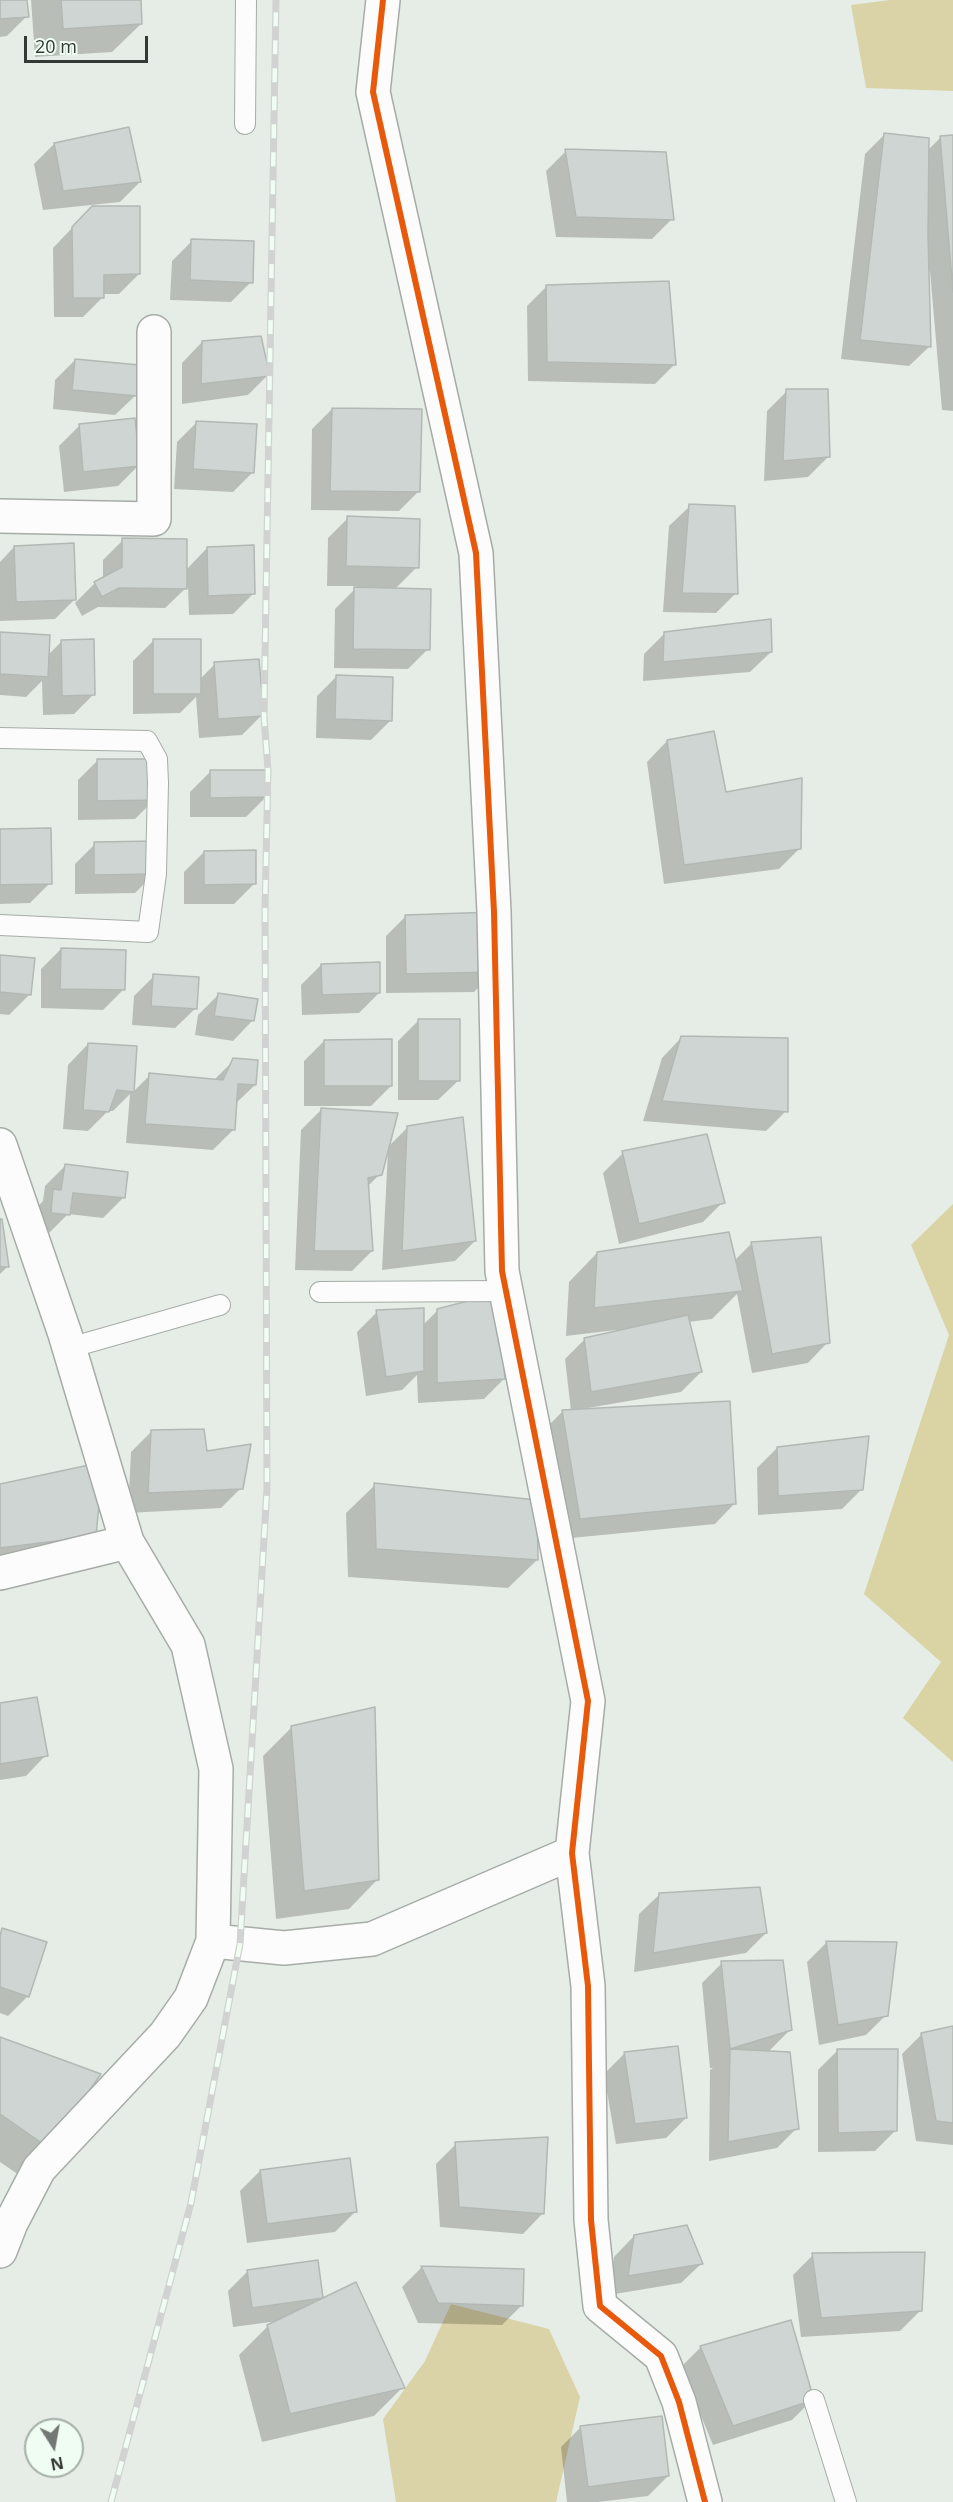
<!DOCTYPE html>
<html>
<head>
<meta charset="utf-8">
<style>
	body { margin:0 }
	#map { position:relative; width:953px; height:2502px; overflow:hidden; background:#e6ede7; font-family:"Open Sans",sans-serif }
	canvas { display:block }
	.north { position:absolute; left:24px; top:2418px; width:60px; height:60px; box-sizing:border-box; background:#f0fdf2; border:2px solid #a5afa6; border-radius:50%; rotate:169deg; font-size:16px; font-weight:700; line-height:24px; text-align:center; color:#343935 }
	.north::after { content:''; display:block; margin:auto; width:21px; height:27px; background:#727873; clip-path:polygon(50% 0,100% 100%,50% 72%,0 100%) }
	.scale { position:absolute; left:24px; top:36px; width:124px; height:27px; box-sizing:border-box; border:3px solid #343935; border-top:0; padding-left:8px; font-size:18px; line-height:21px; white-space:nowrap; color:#343935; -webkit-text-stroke:4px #f0fdf2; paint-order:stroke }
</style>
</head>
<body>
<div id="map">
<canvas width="953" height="2502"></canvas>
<div class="north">N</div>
<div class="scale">20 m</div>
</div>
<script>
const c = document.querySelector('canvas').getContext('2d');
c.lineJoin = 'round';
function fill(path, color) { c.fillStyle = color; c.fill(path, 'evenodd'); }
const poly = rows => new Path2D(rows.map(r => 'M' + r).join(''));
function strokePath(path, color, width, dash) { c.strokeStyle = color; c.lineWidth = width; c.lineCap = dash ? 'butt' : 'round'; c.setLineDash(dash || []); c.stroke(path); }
fill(poly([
	[890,0,953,0,953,91,866,88,851,5],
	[451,2304,549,2329,580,2397,556,2502,396,2502,383,2419,425,2361]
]), '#dad3a7');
fill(poly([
	[953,1204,953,1762,903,1718,941,1662,864,1594,949,1335,911,1245]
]), '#dad3a3');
fill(poly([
	[0,0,26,0,27,16,7,36,0,37],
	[31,0,139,0,141,24,112,52,35,57],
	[885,134,928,150,941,137,953,136,953,411,942,410,930,271,928,272,929,347,909,366,841,359,865,154],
	[54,144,140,182,120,202,43,210,34,164],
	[566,151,672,219,652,239,556,237,546,171],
	[72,228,139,274,119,294,103,294,103,297,83,317,54,317,53,248],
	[192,241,251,282,231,302,170,300,172,261],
	[547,286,675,364,655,384,528,381,527,306],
	[202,342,268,375,248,395,182,404,182,363],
	[75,360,136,395,115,415,53,409,55,380],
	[787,391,828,457,808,477,764,481,767,411],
	[332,409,419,491,399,511,311,510,312,429],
	[197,422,253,472,233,492,174,489,177,442],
	[79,426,138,466,118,486,64,492,59,446],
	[690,506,736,593,716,613,663,612,669,526],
	[348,518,417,567,395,589,428,649,408,669,334,668,335,609,358,586,327,586,328,538],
	[123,540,186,570,207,548,253,594,233,614,189,615,188,586,165,608,98,607,82,616,75,603,95,583,103,579,103,560],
	[14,547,75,599,55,619,0,621,0,562],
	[0,634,48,655,61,642,94,694,74,714,43,715,42,681,26,697,0,695],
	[664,634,771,652,750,672,643,681,644,654],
	[153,641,200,679,215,664,262,715,242,735,199,738,196,697,180,713,133,714,133,661],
	[337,676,391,720,371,740,316,738,317,696],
	[667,741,724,793,799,849,779,869,664,884,647,762],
	[98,760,155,799,135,819,78,820,78,780],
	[210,772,266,797,246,817,190,817,190,792],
	[0,830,50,883,30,903,0,904],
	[95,844,155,873,135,893,75,894,75,864],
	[204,852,254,884,234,904,184,904,184,872],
	[406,916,494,972,474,992,386,993,386,936],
	[61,949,123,990,103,1010,41,1008,41,969],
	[0,956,29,995,9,1015,0,1014],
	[321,965,379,993,359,1013,302,1015,301,985],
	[154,976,196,1008,175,1028,132,1025,134,996],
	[218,995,253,1020,233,1041,195,1035,198,1015],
	[418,1021,459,1080,438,1100,398,1100,398,1041],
	[682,1037,786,1111,766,1131,643,1121,662,1058],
	[324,1041,391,1086,371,1106,304,1106,304,1061],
	[88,1044,136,1047,133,1092,150,1075,214,1080,234,1060,255,1085,235,1104,233,1130,213,1150,126,1143,130,1094,113,1111,108,1111,88,1131,63,1129,68,1065],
	[321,1110,387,1148,408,1127,475,1241,455,1261,382,1270,388,1151,380,1174,367,1187,372,1251,352,1271,295,1270,301,1130],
	[623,1153,723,1202,703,1222,619,1244,603,1173],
	[65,1166,123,1198,103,1218,68,1214,48,1234,32,1232,34,1211,43,1201,45,1186],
	[0,1221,8,1266,0,1274],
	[752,1243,828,1342,808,1363,752,1373,737,1294,712,1319,688,1322,701,1372,681,1392,588,1408,735,1503,715,1524,561,1539,543,1431,563,1411,571,1411,565,1359,585,1339,616,1332,616,1330,566,1336,569,1282,597,1253,734,1261],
	[438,1310,500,1341,504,1379,484,1399,418,1403,417,1375,402,1390,366,1396,357,1332,377,1312,423,1325],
	[151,1432,205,1453,241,1488,221,1508,128,1513,131,1452],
	[777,1448,862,1489,842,1509,758,1515,757,1468],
	[375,1485,537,1560,508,1588,348,1577,346,1513],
	[0,1486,95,1535,0,1565],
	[0,1705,46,1755,26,1776,0,1780],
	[292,1727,377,1880,349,1909,276,1919,263,1756],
	[660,1894,766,1933,746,1953,634,1972,639,1914],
	[3,1930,28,1996,8,2016,0,2013,0,1933],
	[827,1942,886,2015,866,2035,819,2045,807,1962],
	[722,1963,790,2030,768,2052,797,2128,777,2148,709,2161,710,2070,713,2068,710,2068,702,1983],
	[953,2028,953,2145,916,2141,902,2054,922,2034],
	[0,2038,99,2075,19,2175,0,2162],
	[838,2050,895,2131,875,2151,818,2152,818,2070],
	[624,2054,686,2118,666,2138,616,2144,604,2074],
	[456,2144,543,2213,523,2234,440,2227,436,2164],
	[260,2171,355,2212,335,2232,247,2243,240,2191],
	[634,2236,701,2264,681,2283,609,2295,614,2257],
	[813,2255,920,2311,900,2331,801,2337,793,2275],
	[422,2267,522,2305,502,2325,418,2323,402,2287],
	[248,2271,322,2298,317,2302,403,2387,374,2416,262,2442,239,2355,267,2327,278,2321,233,2327,228,2291],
	[701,2347,812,2400,792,2420,713,2445,681,2367],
	[581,2427,668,2476,648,2496,598,2502,567,2502,561,2447]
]), '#0003');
const building = poly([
	[0,0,27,0,29,17,0,19,0,0],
	[61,0,141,0,142,24,63,29,61,0],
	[129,127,141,182,63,191,54,143,129,127],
	[884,133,929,138,928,236,931,347,860,340,884,133],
	[953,135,953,292,940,136,953,135],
	[565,149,666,152,674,220,576,217,565,149],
	[92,206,140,206,140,274,104,275,104,298,73,298,72,227,92,206],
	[191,239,254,241,253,283,190,280,191,239],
	[669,281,676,365,547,362,546,285,669,281],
	[261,336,270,376,201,384,202,341,261,336],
	[75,359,140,365,137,396,72,390,75,359],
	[786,389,828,389,830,457,783,461,786,389],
	[332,408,422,409,420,492,330,491,332,408],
	[135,418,140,466,83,472,79,424,135,418],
	[196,421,257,424,254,473,193,469,196,421],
	[689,504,735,506,738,594,682,593,689,504],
	[347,516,420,519,419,568,346,566,347,516],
	[122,538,187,539,187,589,119,588,102,597,94,582,122,567,122,538],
	[74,543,76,600,16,602,14,546,74,543],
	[254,545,255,594,208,596,207,547,254,545],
	[354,587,431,589,430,650,353,649,354,587],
	[771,619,772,652,663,662,664,632,771,619],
	[0,632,50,635,48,677,0,674,0,632],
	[94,639,95,695,62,696,61,640,94,639],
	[153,639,201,639,201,694,153,694,153,639],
	[259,659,264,716,218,719,214,662,259,659],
	[336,675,393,677,392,721,335,719,336,675],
	[714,731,726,792,802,778,801,849,684,865,667,740,714,731],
	[97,759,157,759,157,800,97,801,97,759],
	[210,770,268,770,268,797,210,798,210,770],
	[51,828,52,884,0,885,0,829,51,828],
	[156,841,156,874,94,875,94,842,156,841],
	[256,850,256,884,204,885,204,851,256,850],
	[494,912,496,972,406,974,405,915,494,912],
	[61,948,126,950,125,990,60,989,61,948],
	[0,955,35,958,31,995,0,992,0,955],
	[380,962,380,993,322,995,321,964,380,962],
	[153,974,199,977,197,1009,151,1006,153,974],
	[218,993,258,999,254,1021,214,1016,218,993],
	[418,1019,460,1019,460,1081,418,1081,418,1019],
	[681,1036,788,1038,788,1112,662,1101,681,1036],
	[392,1039,392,1086,324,1086,324,1040,392,1039],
	[88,1043,137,1046,134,1092,117,1090,109,1112,83,1110,88,1043],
	[233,1058,258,1060,256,1085,238,1084,235,1130,145,1124,149,1073,223,1080,233,1058],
	[321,1108,398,1113,382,1175,368,1178,373,1251,314,1251,321,1108],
	[463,1117,476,1241,402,1251,407,1126,463,1117],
	[707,1134,725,1203,639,1224,622,1151,707,1134],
	[65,1164,128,1172,125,1198,73,1193,70,1215,51,1213,53,1189,61,1190,65,1164],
	[0,1219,2,1219,9,1267,0,1267,0,1219],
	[729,1232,743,1291,594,1308,597,1252,729,1232],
	[821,1237,830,1343,772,1354,751,1242,821,1237],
	[506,1291,502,1341,505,1379,437,1383,437,1309,506,1291],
	[424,1308,424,1371,386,1377,376,1310,424,1308],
	[688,1315,702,1372,591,1392,584,1338,688,1315],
	[730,1401,736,1504,580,1519,562,1410,730,1401],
	[204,1429,207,1451,251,1444,243,1489,148,1493,151,1430,204,1429],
	[869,1436,863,1490,778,1496,777,1447,869,1436],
	[103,1462,96,1536,0,1548,0,1484,103,1462],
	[374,1483,537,1500,538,1560,376,1549,374,1483],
	[37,1697,48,1756,0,1764,0,1703,37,1697],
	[375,1707,379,1880,304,1891,291,1726,375,1707],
	[760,1887,767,1933,653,1953,659,1893,760,1887],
	[2,1928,47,1942,29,1997,0,1987,0,1936,2,1928],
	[826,1941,897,1942,888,2016,838,2025,826,1941],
	[783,1960,792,2030,730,2049,721,1961,783,1960],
	[953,2026,953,2123,936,2121,921,2033,953,2026],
	[0,2037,101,2074,49,2148,0,2114,0,2037],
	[678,2046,687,2118,635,2124,624,2052,678,2046],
	[730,2049,790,2052,799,2129,728,2142,730,2049],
	[837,2049,898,2049,897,2131,838,2133,837,2049],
	[548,2137,544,2214,459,2207,455,2142,548,2137],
	[350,2158,357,2212,267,2224,260,2170,350,2158],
	[687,2225,703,2264,628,2276,634,2235,687,2225],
	[925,2252,922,2311,821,2318,812,2253,925,2252],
	[318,2260,323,2298,252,2308,247,2270,318,2260],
	[421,2266,524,2269,523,2306,438,2303,421,2266],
	[356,2282,405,2388,290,2414,267,2325,356,2282],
	[791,2320,814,2400,733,2426,700,2346,791,2320],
	[662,2416,669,2476,588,2487,580,2426,662,2416]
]);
fill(building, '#cfd5d2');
strokePath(building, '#b2b8b4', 1.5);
const service = poly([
	[245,124,246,0],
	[0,738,147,741,157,759,158,783,156,874,148,932,0,925],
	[320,1292,506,1291],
	[69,1348,220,1305],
	[814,2400,846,2502]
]);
const minor = poly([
	[383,0,373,92,476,553,494,912,502,1271,588,1701,572,1853,588,1986,591,2220,600,2306,661,2356,679,2402,705,2502],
	[0,516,154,519,154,332],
	[0,1145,65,1334,127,1542,188,1645,216,1769,213,1941,191,1998,165,2035,39,2169,11,2223,0,2251],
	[0,1573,127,1542],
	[213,1941,284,1948,372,1939,572,1853]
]);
strokePath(service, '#a7aca8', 22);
strokePath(minor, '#a7aca8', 36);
strokePath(service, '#fbfcfb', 20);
strokePath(minor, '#fbfcfb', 33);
const rail = poly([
	[111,2502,191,2203,240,1944,267,1488,265,909,268,770,264,716,276,0]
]);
strokePath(rail, '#d0d3d1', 7);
strokePath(rail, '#f0fdf2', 4.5, [14]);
strokePath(poly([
	[383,0,373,92,476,553,494,912,502,1271,588,1701,572,1853,588,1986,591,2220,600,2306,661,2356,679,2402,705,2502]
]), '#e8590c', 6);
</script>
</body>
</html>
